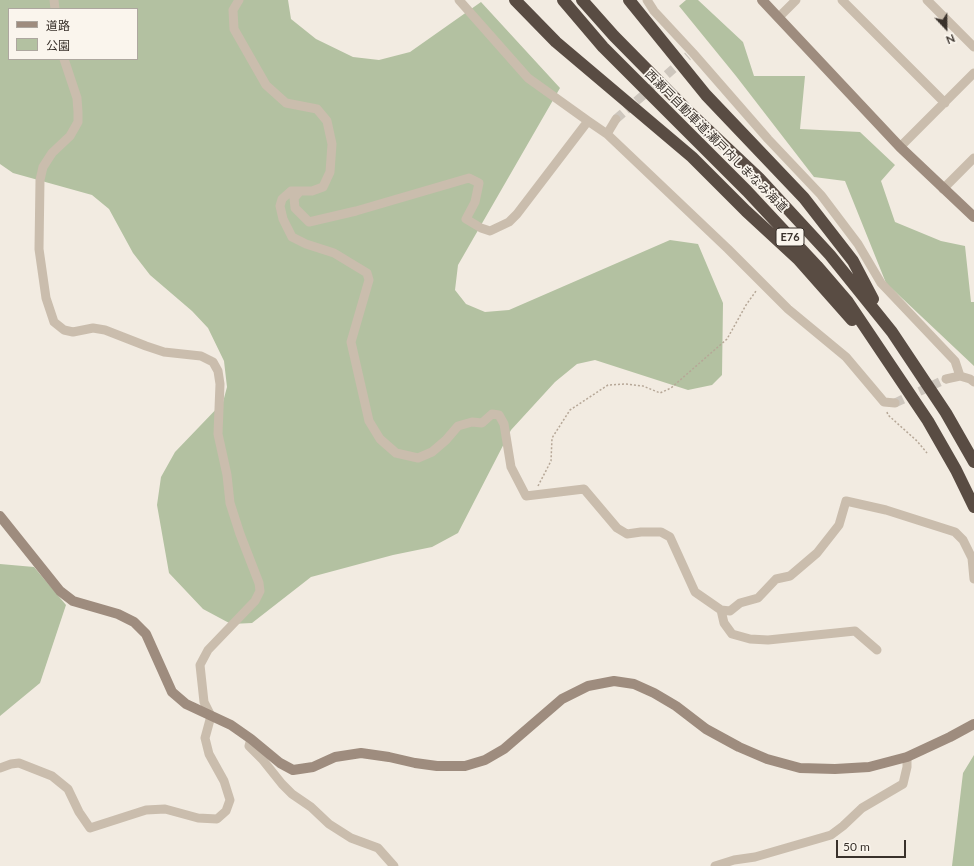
<!DOCTYPE html>
<html>
<head>
<meta charset="utf-8">
<style>
	body { margin:0 }
	#map { position:relative; width:974px; height:866px; overflow:hidden; background:#f2ebe1; font-family:Lato,"Noto Sans JP",sans-serif }
	canvas { display:block }
	.legend { position:absolute; left:8px; top:8px; width:130px; height:52px; box-sizing:border-box; background:#faf5ed; border:1px solid #ada79f; margin:0; padding:5px 7px; list-style:none; font-size:12px; color:#39312b }
	.legend li { display:flex; align-items:center; gap:8px; height:20px }
	.legend b { width:20px; border:1px solid #ada79f }
	.north { position:absolute; left:926px; top:8px; width:40px; height:40px; -webkit-text-stroke:3px #faf5ed; paint-order:stroke; rotate:158deg; font-size:11px; font-weight:700; line-height:16px; text-align:center; color:#39312b }
	.north::after { content:''; display:block; margin:auto; width:14px; height:18px; background:#39312b; clip-path:polygon(50% 0,100% 100%,50% 72%,0 100%) }
	.scale { position:absolute; left:836px; top:840px; width:70px; height:18px; box-sizing:border-box; border:2px solid #39312b; border-top:0; padding-left:5px; font-size:12px; line-height:14px; white-space:nowrap; color:#39312b; -webkit-text-stroke:3px #faf5ed; paint-order:stroke }
</style>
</head>
<body>
<div id="map">
<canvas width="974" height="866"></canvas>
<ul class="legend">
<li><b style="height:5px;background:#9e8c7e"></b>道路</li>
<li><b style="height:11px;background:#b3c1a1"></b>公園</li>
</ul>
<div class="north">N</div>
<div class="scale">50 m</div>
</div>
<script>
const c = document.querySelector('canvas').getContext('2d');
c.lineJoin = 'round';
function fill(path, color) { c.fillStyle = color; c.fill(path, 'evenodd'); }
const poly = rows => new Path2D(rows.map(r => 'M' + r).join(''));
function strokePath(path, color, width, dash) { c.strokeStyle = color; c.lineWidth = width; c.lineCap = dash ? 'butt' : 'round'; c.setLineDash(dash || []); c.stroke(path); }
function drawText(font, color, halo, rows, align = 'center') {
  c.font = font + ' Lato,"Noto Sans JP",sans-serif'; c.lineWidth = 3.5; c.setLineDash([]); c.textBaseline = 'middle'; c.strokeStyle = halo; c.fillStyle = color; for (const [text, x, y, turn = 0] of rows) {
    c.save(); c.translate(x, y); c.rotate((+turn || 0) * Math.PI / 180); c.textAlign = isNaN(turn) ? turn : align; if (halo) c.strokeText(text, 0, 0); c.fillText(text, 0, 0); c.restore();
  }
}
fill(poly([
	[0,0,288,0,291,19,316,39,353,57,379,60,410,52,481,2,560,88,458,265,455,290,466,304,485,312,509,310,670,240,698,244,723,303,722,375,712,385,688,390,595,360,577,364,555,382,511,430,458,533,432,547,393,555,311,577,252,623,231,624,203,609,169,573,157,505,161,477,175,452,223,402,227,387,224,361,208,328,192,311,150,275,133,253,109,209,92,195,13,173,0,164],
	[9,9,137,9,137,59,9,59],
	[686,0,698,0,743,42,754,76,805,76,800,129,860,132,895,165,881,181,895,222,941,241,965,246,971,302,974,302,974,366,886,283,845,181,814,177,736,76,679,6],
	[0,564,34,567,66,605,40,683,0,716],
	[974,755,974,866,952,866,963,773]
]), '#b3c1a1');
strokePath(poly([
	[616,119,688,56],
	[895,403,946,379]
]), '#cdc6bd', 9, [9, 4.5]);
strokePath(poly([
	[887,412,888,415,917,441,927,453],
	[538,486,551,461,552,438,570,410,608,385,625,384,643,386,660,393,671,388,727,339,746,305,756,291]
]), '#b6a797', 1.5, [2, 2]);
strokePath(poly([
	[54,0,55,9],
	[239,0,233,10,234,29,266,85,286,103,317,109,327,121,332,144,330,172,323,187,312,191,291,191,282,199,280,206,283,219,292,237,306,244,334,253,367,273,369,280,351,342,369,421,380,439,396,453,418,458,432,452,446,440,458,426,472,422,482,423,492,414,499,415,504,424,511,467,526,496,584,489,617,528,627,534,641,532,661,532,670,537,695,592,721,610,724,623,732,634,750,639,768,640,855,631,877,650],
	[459,0,528,78,588,121,607,134,728,249,788,309,846,357,884,402,895,403],
	[647,0,654,11,693,53,768,139,821,195,858,244,881,283,955,361,960,376],
	[842,0,945,103],
	[927,0,974,47],
	[779,17,796,0],
	[607,134,616,119],
	[900,147,974,73],
	[943,189,974,158],
	[300,191,294,198,295,208,309,222,356,211,469,178,479,183,475,202,466,219,481,228,490,231,509,222,517,214,588,121],
	[946,379,960,376,970,379,974,382],
	[721,610,730,611,740,603,758,598,776,579,790,576,817,553,839,525,846,501,886,510,955,532,963,540,972,558,974,579],
	[251,739,249,746,262,759,282,784,292,794,311,807,329,824,351,838,378,848,394,866],
	[0,768,11,764,19,763,52,776,68,789,79,812,90,828,146,810,165,809,198,818,217,819,226,811,230,800,224,781,209,754,205,738,211,716,204,702,200,665,208,650,255,601,260,591,259,583,240,534,230,503,227,475,218,434,220,384,218,371,213,362,201,356,164,352,146,346,105,330,93,328,73,332,64,330,54,322,46,298,39,249,40,180,43,167,52,153,70,136,78,122,78,112,77,98,64,59],
	[715,866,734,860,755,857,831,835,843,826,862,808,903,784,907,767,907,757]
]), '#cabdad', 9);
strokePath(poly([
	[762,0,900,147,974,217],
	[0,516,60,591,73,601,118,614,134,622,146,634,172,692,186,704,231,725,251,739,280,763,293,770,313,767,335,757,361,753,389,757,415,763,437,766,465,766,485,760,504,749,562,699,588,686,614,681,634,684,654,693,676,706,706,729,739,747,767,759,800,768,835,769,869,767,907,757,950,737,974,724]
]), '#9e8c7e', 10);
strokePath(poly([
	[515,0,556,42,692,157,746,211,798,259,852,320],
	[563,0,603,47,747,191,817,266,848,302,928,421,956,470,974,507],
	[582,0,614,36,686,109,759,178,830,255,892,332,946,413,974,462],
	[629,0,706,95,804,198,853,261,873,299]
]), '#594c43', 12);
for (const [x, y, w] of [
	[790,237,28]
]) { const box = new Path2D(); box.roundRect(x - w / 2, y - 9, w, 18, 3); c.fillStyle = '#faf5ed'; c.fill(box); strokePath(box, '#39312b', 1); }
drawText('bold 11px', '#39312b', null, [
	["E76",790,237]
]);
drawText('12px', '#39312b', '#faf5ed', [
	["西瀬戸自動車道;瀬戸内しまなみ海道",716,141,45]
]);
</script>
</body>
</html>
